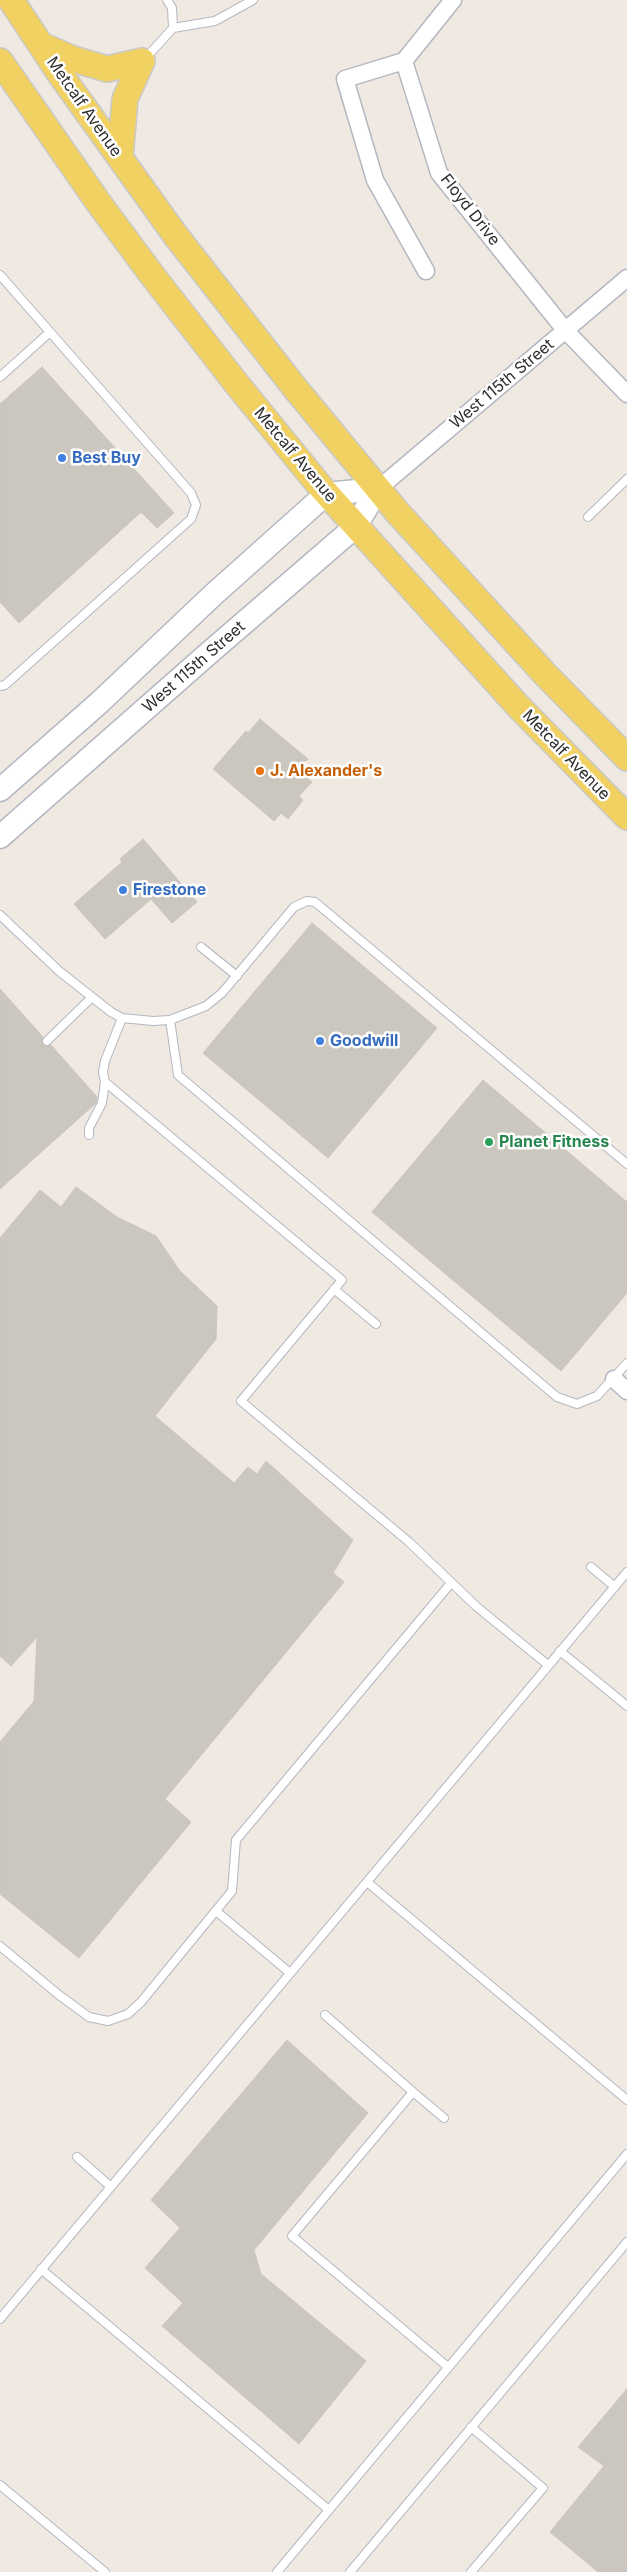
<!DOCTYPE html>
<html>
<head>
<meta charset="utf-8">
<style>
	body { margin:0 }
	canvas { display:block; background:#efe9e1 }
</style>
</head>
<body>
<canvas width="627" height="2572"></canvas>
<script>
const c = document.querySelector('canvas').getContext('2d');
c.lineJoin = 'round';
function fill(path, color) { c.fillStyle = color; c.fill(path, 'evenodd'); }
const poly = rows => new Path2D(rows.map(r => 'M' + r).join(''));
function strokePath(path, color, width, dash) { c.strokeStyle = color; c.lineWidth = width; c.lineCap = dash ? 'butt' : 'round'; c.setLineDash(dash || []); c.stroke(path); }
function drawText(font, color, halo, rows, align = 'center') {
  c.font = font + ' Inter,sans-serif'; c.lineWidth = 5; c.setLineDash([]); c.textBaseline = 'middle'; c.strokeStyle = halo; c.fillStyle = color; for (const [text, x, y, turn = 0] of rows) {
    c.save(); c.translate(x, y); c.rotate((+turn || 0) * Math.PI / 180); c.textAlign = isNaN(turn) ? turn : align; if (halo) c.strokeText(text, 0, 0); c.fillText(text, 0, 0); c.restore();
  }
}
const building = poly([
	[42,367,174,513,157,528,141,512,19,623,0,602,0,404,42,367],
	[260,719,308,759,297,768,312,782,299,796,303,800,288,819,281,813,274,821,213,769,246,731,248,733,260,719],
	[143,839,197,902,172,923,151,899,105,939,74,904,122,862,120,859,143,839],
	[312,923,437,1028,328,1158,203,1053,312,923],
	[0,989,43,1037,43,1045,51,1045,97,1097,96,1103,0,1189,0,989],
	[483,1080,627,1202,627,1293,561,1371,372,1212,483,1080],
	[76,1187,117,1217,156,1236,180,1271,217,1306,216,1339,155,1416,234,1483,248,1467,257,1474,266,1461,353,1540,333,1573,344,1582,165,1799,191,1822,79,1958,0,1894,0,1742,34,1701,37,1637,11,1666,0,1656,0,1238,40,1190,61,1207,76,1187],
	[287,2040,368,2113,254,2250,261,2274,366,2361,299,2444,162,2326,183,2303,145,2268,180,2228,151,2200,287,2040],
	[627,2389,627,2572,598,2572,550,2532,604,2466,578,2447,627,2389]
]);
fill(building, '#cbc7bf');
strokePath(building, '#cbc5ba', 1);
const lane = poly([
	[173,28,215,21,253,0],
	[144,60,173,28,172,8,167,0],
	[0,275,191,493,196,505,191,519,5,685,0,686],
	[0,377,50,332],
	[588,517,627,479],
	[0,915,59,971,111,1012,122,1018,153,1021,170,1020,206,1006,222,993,294,907,307,901,315,902,627,1164],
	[201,947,237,976],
	[122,1018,105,1061,103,1072,105,1082,342,1280,241,1401,409,1542,477,1607,548,1665],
	[170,1020,178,1075,557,1397,577,1404,597,1396,627,1363],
	[47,1041,91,998],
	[89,1135,89,1128,102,1103,105,1082],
	[334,1289,376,1324],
	[591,1567,615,1587],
	[560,1651,627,1706],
	[367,1882,627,2100],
	[216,1911,290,1973],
	[0,1946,59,1995,89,2017,108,2021,128,2014,141,2002,232,1891,236,1840,451,1583],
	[325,2015,413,2092,292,2236,448,2367],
	[413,2092,444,2118],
	[77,2157,110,2186],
	[41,2269,329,2510],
	[0,2319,627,1572],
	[0,2485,105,2572],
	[277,2572,627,2154],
	[350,2572,627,2242],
	[471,2572,543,2488,471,2427]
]);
const street = poly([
	[453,0,404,61,439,173,565,330,627,394],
	[404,61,345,79,375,180,426,271],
	[378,489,627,278],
	[614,1379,627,1391]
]);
const secondary = poly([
	[0,790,100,702,213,595,326,494,378,489],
	[0,837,209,653,355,527,378,489]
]);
const primary = poly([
	[11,0,60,74,176,236,295,388,398,513,544,673,627,758],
	[41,45,73,59,107,69,142,61],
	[0,61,98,202,152,275,236,383,319,485,518,706,627,817],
	[120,158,125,99,142,61]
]);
strokePath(lane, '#b4b7c1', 10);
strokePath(street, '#b4b7c1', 19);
strokePath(secondary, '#b4b7c1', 25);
strokePath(primary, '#c9c9c9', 28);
strokePath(lane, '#fff', 8);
strokePath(street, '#fff', 16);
strokePath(secondary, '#fff', 22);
strokePath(primary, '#f2d163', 25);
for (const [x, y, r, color] of [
	[62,458,5,"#3f7fe0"],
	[260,771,5,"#e8710a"],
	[123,890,5,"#3f7fe0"],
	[320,1041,5,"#3f7fe0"],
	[489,1142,5,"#2e9e5b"]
]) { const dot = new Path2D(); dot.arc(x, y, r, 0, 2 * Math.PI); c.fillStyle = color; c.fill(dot); strokePath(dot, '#fff', 2); }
drawText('16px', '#2e2e2e', '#fff', [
	["Metcalf Avenue",84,107,55],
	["Floyd Drive",470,210,52],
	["West 115th Street",502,384,-40],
	["Metcalf Avenue",295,455,50],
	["West 115th Street",194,667,-41],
	["Metcalf Avenue",566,755,46]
]);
drawText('bold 16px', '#366cbe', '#fff', [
	["Best Buy",72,458],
	["Firestone",133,890],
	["Goodwill",330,1041]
], 'left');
drawText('bold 16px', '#c56008', '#fff', [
	["J. Alexander's",270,771]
], 'left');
drawText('bold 16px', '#27864d', '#fff', [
	["Planet Fitness",499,1142]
], 'left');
</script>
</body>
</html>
